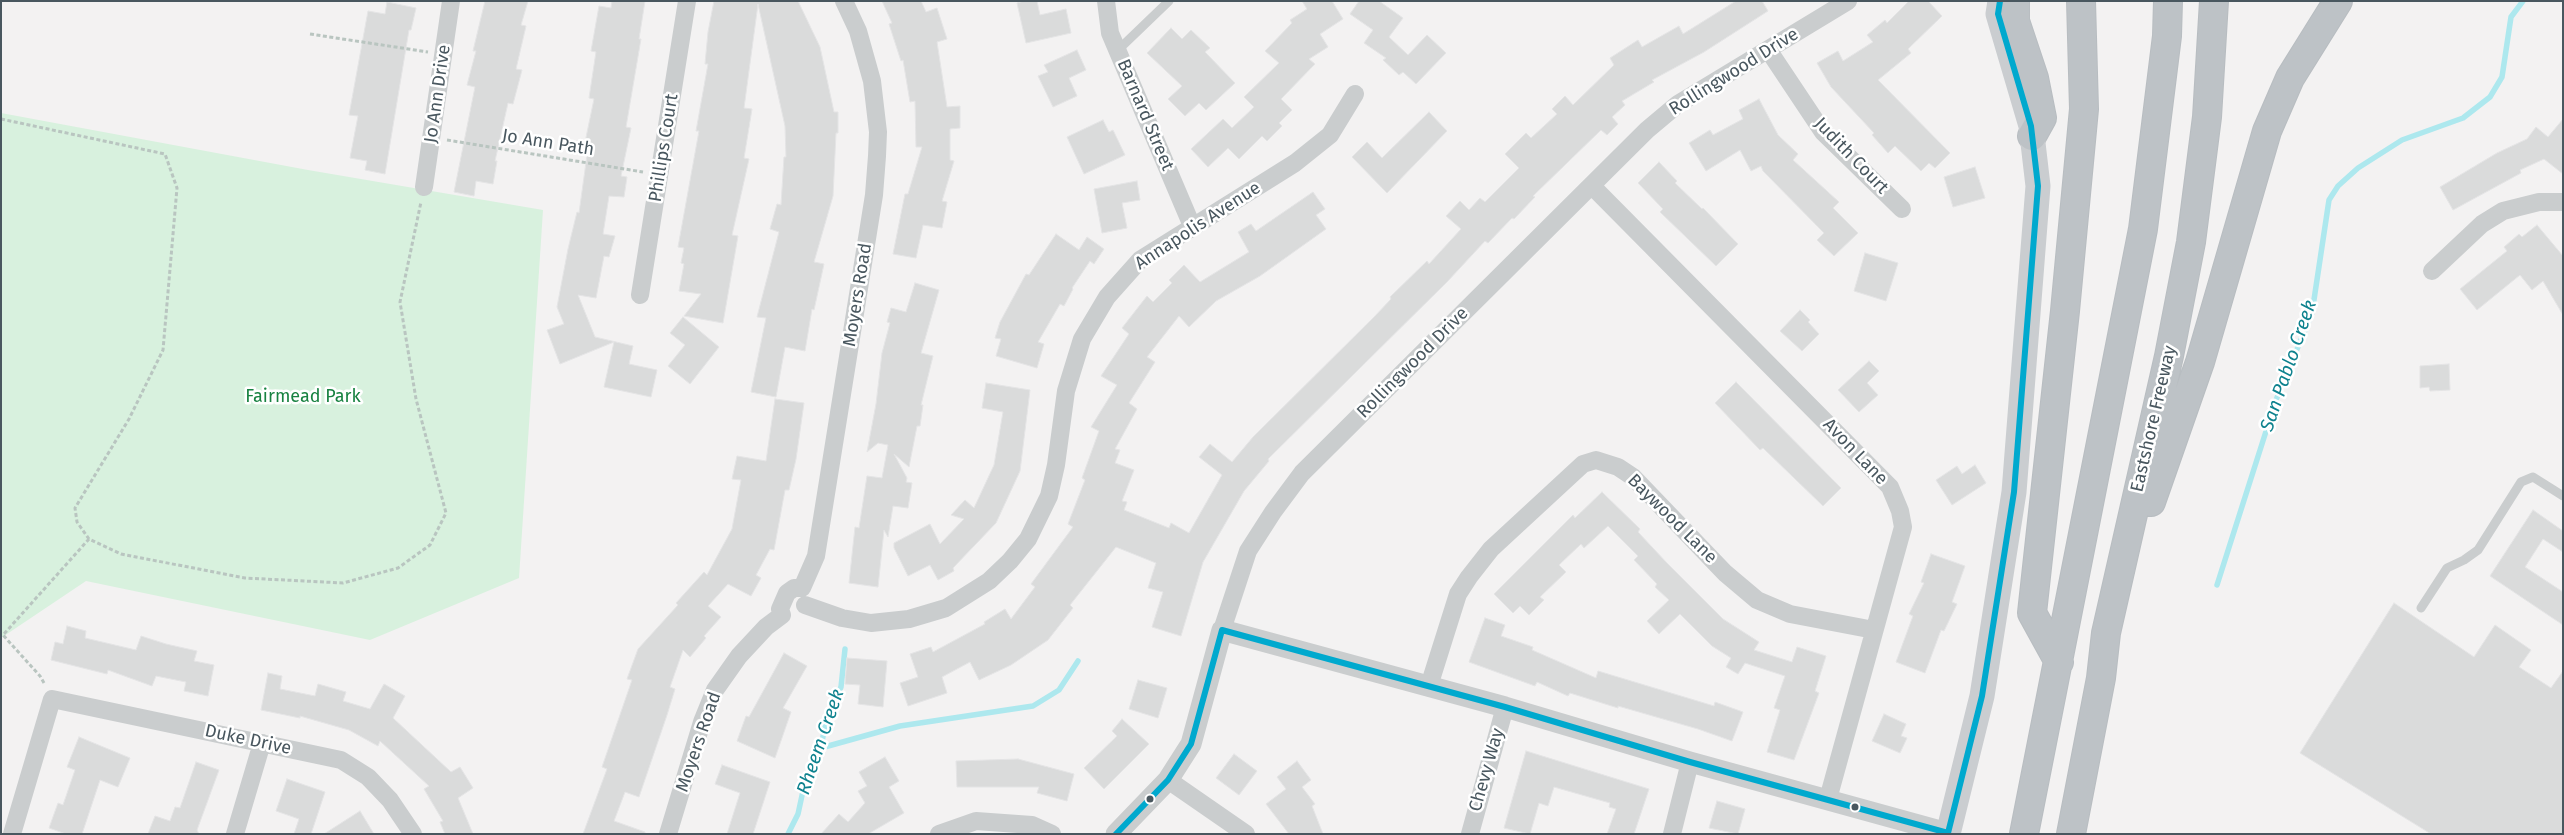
<!DOCTYPE html>
<html>
<head>
<meta charset="utf-8">
<style>
	body { margin:0 }
	#map { position:relative; width:2564px; height:835px; overflow:hidden; background:#f3f2f2; font-family:"Fira Sans",sans-serif }
	canvas { display:block }
	.frame { position:absolute; inset:0; border:2px solid #49575f; pointer-events:none }
</style>
</head>
<body>
<div id="map">
<canvas width="2564" height="835"></canvas>
<div class="frame"></div>
</div>
<script>
const c = document.querySelector('canvas').getContext('2d');
c.lineJoin = 'round';
function fill(path, color) { c.fillStyle = color; c.fill(path, 'evenodd'); }
const poly = rows => new Path2D(rows.map(r => 'M' + r).join(''));
function strokePath(path, color, width, dash) { c.strokeStyle = color; c.lineWidth = width; c.lineCap = dash ? 'butt' : 'round'; c.setLineDash(dash || []); c.stroke(path); }
function drawText(font, color, halo, rows, align = 'center') {
  c.font = font + ' "Fira Sans",sans-serif'; c.lineWidth = 5; c.setLineDash([]); c.textBaseline = 'middle'; c.strokeStyle = halo; c.fillStyle = color; for (const [text, x, y, turn = 0] of rows) {
    c.save(); c.translate(x, y); c.rotate((+turn || 0) * Math.PI / 180); c.textAlign = isNaN(turn) ? turn : align; if (halo) c.strokeText(text, 0, 0); c.fillText(text, 0, 0); c.restore();
  }
}
fill(poly([
	[1,113,308,170,543,210,519,578,370,640,86,581,1,638]
]), '#d8f1de');
strokePath(poly([
	[2217,585,2276,400,2312,313,2329,200,2338,186,2358,168,2402,140,2463,118,2490,97,2502,77,2511,17,2523,1],
	[821,748,900,726,1033,706,1059,690,1078,661],
	[788,834,798,814,806,777,821,748,826,719,841,687,845,649]
]), '#ade8ee', 5.5);
const building = poly([
	[485,1,528,1,521,25,526,26,516,69,522,70,513,104,508,103,495,161,497,161,493,184,476,181,474,196,454,192,475,87,467,85,476,51,473,51,485,1],
	[612,1,645,1,639,39,641,39,626,127,631,128,621,176,627,177,624,197,609,196,603,234,615,236,609,257,604,256,596,298,578,295,595,337,633,346,629,364,657,370,651,397,604,387,614,342,560,364,547,330,564,324,557,307,568,249,577,212,579,213,588,148,584,147,594,99,589,98,596,52,591,51,599,6,611,8,612,1],
	[714,1,798,1,820,47,834,112,838,112,838,133,836,133,833,196,814,262,824,264,814,310,812,309,805,351,785,347,776,397,751,392,766,318,757,317,779,232,770,229,777,204,781,205,784,157,786,157,785,126,758,4,744,108,752,109,744,158,749,159,732,235,738,236,723,323,684,316,701,294,679,291,684,264,681,263,684,248,678,247,699,131,696,131,708,64,705,64,708,32,714,1],
	[882,1,921,1,926,12,937,8,947,39,937,42,947,107,960,106,960,128,950,129,950,160,954,161,942,201,947,202,942,228,923,225,916,258,893,254,905,194,908,194,922,147,916,147,915,101,910,102,903,60,901,61,889,24,892,23,882,1],
	[1024,1,1037,1,1040,15,1066,9,1071,33,1026,43,1017,3,1024,1],
	[1302,1,1332,1,1343,19,1320,34,1328,47,1309,59,1315,64,1281,99,1292,110,1279,123,1282,126,1267,141,1262,136,1239,159,1228,148,1208,167,1191,149,1223,119,1232,128,1254,107,1244,97,1279,63,1265,51,1292,23,1290,20,1307,9,1302,1],
	[1359,1,1379,1,1403,18,1389,37,1408,55,1427,35,1446,53,1416,84,1403,72,1399,75,1383,60,1386,58,1364,43,1373,30,1350,14,1359,1],
	[1736,1,1762,1,1768,11,1704,52,1652,80,1654,82,1622,101,1625,105,1612,117,1618,124,1607,135,1601,130,1533,196,1535,197,1514,219,1512,218,1488,243,1485,241,1447,282,1268,459,1269,461,1244,491,1203,562,1181,636,1152,627,1163,592,1148,588,1156,563,1116,547,1070,605,1073,608,1048,640,1011,665,979,680,970,662,942,677,947,693,908,706,900,683,918,677,910,654,931,647,933,652,985,624,984,622,1005,609,1011,619,1035,587,1031,584,1073,527,1068,524,1085,480,1082,478,1099,431,1091,427,1117,385,1101,376,1129,334,1122,328,1147,296,1153,302,1172,283,1169,280,1184,265,1200,282,1249,252,1238,232,1251,224,1256,231,1313,192,1325,209,1316,215,1326,229,1260,276,1216,301,1189,327,1179,316,1147,357,1155,362,1129,403,1137,409,1115,449,1120,450,1115,463,1134,470,1122,501,1127,502,1124,510,1169,528,1171,523,1189,533,1222,475,1199,457,1210,444,1232,462,1253,437,1374,317,1391,299,1390,297,1427,261,1429,264,1461,229,1446,216,1460,201,1469,210,1480,198,1485,202,1519,168,1505,154,1526,133,1531,138,1557,114,1552,109,1565,96,1573,105,1614,65,1610,58,1638,40,1642,47,1679,26,1683,34,1736,1],
	[1909,1,1928,1,1942,16,1908,49,1911,53,1878,80,1950,153,1935,168,1929,163,1921,171,1895,146,1888,153,1872,135,1874,133,1831,87,1817,63,1838,51,1843,61,1873,42,1867,35,1885,20,1887,23,1909,1],
	[387,2,416,8,411,30,409,30,385,174,365,170,367,161,350,158,358,116,349,115,368,11,385,14,387,2],
	[1171,28,1182,39,1191,30,1210,48,1205,52,1235,83,1206,110,1199,103,1185,116,1168,99,1182,86,1147,53,1171,28],
	[1077,50,1086,70,1069,78,1077,96,1053,107,1038,76,1048,72,1044,65,1077,50],
	[1759,99,1778,135,1798,154,1793,160,1839,202,1833,208,1858,233,1834,256,1817,240,1824,233,1763,171,1761,166,1751,171,1740,150,1706,171,1689,143,1710,130,1713,135,1743,119,1739,110,1759,99],
	[1429,112,1447,131,1387,193,1352,157,1367,142,1382,158,1429,112],
	[2563,119,2563,174,2544,159,2520,170,2521,173,2453,210,2440,187,2497,153,2527,139,2536,127,2548,137,2563,119],
	[1103,120,1109,132,1113,130,1125,155,1084,174,1067,137,1103,120],
	[1659,162,1677,181,1675,183,1702,209,1703,208,1738,244,1716,266,1660,212,1663,209,1638,183,1659,162],
	[1975,167,1985,198,1953,207,1944,177,1975,167],
	[1137,181,1140,200,1122,203,1127,228,1102,233,1094,189,1137,181],
	[2537,225,2563,256,2563,315,2543,281,2532,290,2520,275,2477,310,2460,289,2507,251,2504,247,2519,234,2522,237,2537,225],
	[1056,234,1079,250,1087,237,1104,249,1094,264,1090,261,1072,288,1073,289,1064,306,1060,304,1038,342,1044,344,1037,368,996,356,1001,339,995,338,1000,322,1026,274,1029,275,1056,234],
	[1865,253,1898,263,1886,301,1854,291,1865,253],
	[915,283,939,290,921,353,933,356,921,405,923,405,920,426,917,426,909,467,894,454,907,478,906,482,912,483,908,508,893,506,888,537,884,530,878,587,849,583,855,527,859,528,867,476,882,478,888,445,878,443,867,452,876,404,882,353,890,323,887,322,891,308,906,312,915,283],
	[1800,310,1810,320,1808,322,1819,334,1802,351,1780,331,1800,310],
	[683,317,719,347,690,384,668,366,685,345,670,333,683,317],
	[1869,361,1879,371,1867,383,1878,395,1859,412,1838,390,1869,361],
	[2449,364,2450,390,2430,391,2429,387,2420,388,2420,366,2449,364],
	[1736,382,1841,488,1823,506,1763,448,1760,450,1715,403,1736,382],
	[986,383,1030,390,1020,471,996,523,953,568,954,571,938,580,930,565,908,576,894,548,894,543,930,524,940,544,964,519,951,515,965,500,974,508,994,465,1003,412,982,408,986,383],
	[775,399,804,403,796,459,789,490,785,490,774,550,770,549,756,575,761,578,751,596,728,584,708,606,721,617,704,636,706,638,690,657,683,650,670,687,675,689,667,715,639,797,625,792,614,821,645,832,645,834,583,834,607,769,602,767,632,680,627,679,638,649,678,605,676,603,704,572,707,575,732,529,741,480,732,479,737,456,766,461,775,399],
	[1975,465,1986,483,1952,505,1936,480,1957,466,1962,474,1975,465],
	[1602,492,1640,529,1638,532,1667,563,1723,619,1759,642,1754,650,1792,662,1797,647,1826,656,1815,691,1819,693,1794,760,1767,752,1780,710,1774,708,1785,676,1745,663,1738,674,1726,667,1731,658,1712,646,1680,614,1659,634,1647,621,1669,600,1655,587,1657,584,1634,560,1638,556,1608,526,1584,548,1581,544,1559,565,1566,572,1540,597,1544,600,1529,615,1520,606,1513,613,1494,594,1573,515,1575,518,1602,492],
	[2533,510,2563,531,2563,552,2543,539,2525,567,2563,592,2563,625,2490,576,2533,510],
	[1931,554,1965,566,1952,602,1957,604,1944,631,1941,630,1925,673,1896,662,1913,616,1909,614,1924,583,1921,582,1931,554],
	[2394,603,2474,657,2495,625,2531,650,2519,667,2551,688,2563,671,2563,834,2431,834,2300,753,2394,603],
	[1485,618,1505,625,1501,636,1533,647,1532,650,1596,678,1598,671,1714,706,1715,702,1743,712,1732,741,1698,729,1618,706,1618,708,1570,693,1568,696,1537,682,1535,686,1469,662,1485,618],
	[67,626,86,631,85,638,136,650,141,636,166,644,197,651,194,661,214,665,208,696,184,691,186,682,156,676,152,686,108,670,107,674,51,660,55,642,63,644,67,626],
	[784,653,807,666,783,708,791,712,775,758,737,741,746,716,749,717,784,653],
	[847,658,887,661,883,707,858,704,860,685,845,684,847,658],
	[268,673,282,676,280,689,315,696,318,684,346,692,343,701,370,709,384,684,405,696,393,718,451,772,460,767,473,788,458,798,473,834,445,834,440,822,443,821,424,789,429,786,380,741,378,746,349,730,300,716,300,718,261,710,268,673],
	[1138,680,1167,688,1158,718,1129,709,1138,680],
	[1884,714,1906,724,1901,736,1907,738,1900,753,1872,741,1884,714],
	[1122,719,1149,744,1104,789,1084,768,1117,736,1112,731,1122,719],
	[79,737,130,758,118,787,100,780,82,834,66,834,49,828,58,803,63,805,75,770,67,767,79,737],
	[1526,751,1649,789,1634,834,1607,834,1616,809,1609,807,1610,803,1554,787,1548,806,1539,803,1530,834,1504,828,1526,751],
	[1234,754,1257,771,1239,795,1216,778,1234,754],
	[885,757,899,781,889,787,904,813,868,834,821,834,839,814,848,822,865,803,858,791,867,786,859,772,885,757],
	[1018,759,1074,774,1067,801,1037,793,1039,787,957,787,956,761,1018,759],
	[1297,761,1311,780,1302,787,1315,804,1312,806,1323,834,1289,834,1266,804,1286,789,1277,777,1297,761],
	[196,762,219,770,197,830,199,834,148,834,155,816,170,821,175,807,180,808,196,762],
	[722,765,770,782,753,834,727,834,740,793,715,784,722,765],
	[287,779,325,792,311,834,294,834,299,819,276,811,287,779],
	[1717,801,1745,809,1738,834,1709,828,1717,801],
	[360,811,374,834,324,834,360,811]
]);
fill(building, '#dadbdb');
strokePath(building, '#e4e4e5', 1);
const motorway = poly([
	[2015,1,2015,21,2034,78,2042,118,2032,136],
	[2151,502,2200,362,2267,131,2290,78,2338,1],
	[2059,662,2032,613,2065,311,2084,109,2081,1],
	[2024,834,2143,229,2167,36,2168,1],
	[2071,834,2101,678,2106,633,2169,356,2191,242,2207,117,2214,1]
]);
strokePath(motorway, '#b8bdc1', 30);
strokePath(poly([
	[310,34,428,52],
	[1,119,165,154,177,188,163,350,129,419,75,508,77,522,89,539,121,554,245,578,343,583,398,568,430,545,446,513,416,399,400,302,421,202],
	[447,140,643,172],
	[44,683,40,676,3,635,89,539]
]), '#b9c5c0', 3, [4, 2.5]);
strokePath(poly([
	[1117,51,1169,1],
	[2421,608,2447,568,2464,560,2478,550,2521,482,2533,477,2563,496]
]), '#cacdce', 9);
strokePath(poly([
	[1106,1,1110,33,1192,226],
	[1769,51,1823,132,1902,209],
	[1592,186,1890,487,1900,511,1903,527,1828,799],
	[424,187,451,1],
	[2432,271,2482,224,2503,211,2539,202,2563,202],
	[640,295,687,1],
	[802,588,816,556,874,195,877,156,878,132,872,81,858,31,844,1],
	[805,605,842,618,871,623,909,619,946,608,989,581,1010,561,1028,539,1049,496,1056,465,1066,391,1082,339,1107,297,1140,260,1295,163,1330,135,1355,94],
	[782,615,780,609,787,593,794,588,802,588],
	[1222,630,1248,551,1273,512,1302,473,1647,130,1678,104,1848,1],
	[1429,686,1458,594,1469,577,1491,549,1583,464,1596,460,1618,467,1633,477,1725,573,1757,600,1790,614,1874,630],
	[1168,780,1246,834],
	[12,834,52,699,341,760,368,777,390,800,413,834],
	[235,834,262,743],
	[668,834,702,722,715,690,739,656,766,627,782,615],
	[939,834,976,821,1032,825,1052,834],
	[1470,834,1505,707],
	[1672,834,1690,762]
]), '#cacdce', 18);
strokePath(poly([
	[1116,834,1168,780,1191,744,1222,630,1505,707,1690,762,1948,833]
]), '#cacdce', 21);
strokePath(poly([
	[1948,834,1982,696,2014,492,2038,186,2031,126,1998,14,2000,1]
]), '#cacdd0', 25);
strokePath(motorway, '#bdc2c6', 28);
strokePath(poly([
	[1222,630,1505,707,1690,762,1948,833],
	[1948,833,1982,696,2014,492,2038,186,2031,126,1998,14,2000,1],
	[1116,834,1168,780,1191,744,1222,630]
]), '#00a9ce', 6);
for (const [x, y, r, color] of [
	[1150,799,4.5,"#49575f"],
	[1855,807,4.5,"#49575f"]
]) { const dot = new Path2D(); dot.arc(x, y, r, 0, 2 * Math.PI); c.fillStyle = color; c.fill(dot); strokePath(dot, '#fff', 2); }
drawText('18px', '#49575f', '#fff', [
	["Rollingwood Drive",1734,72,-32],
	["Jo Ann Drive",438,94,-82],
	["Barnard Street",1145,115,67],
	["Jo Ann Path",548,143,9],
	["Phillips Court",664,148,-81],
	["Judith Court",1851,156,46],
	["Annapolis Avenue",1198,226,-33],
	["Moyers Road",858,295,-81],
	["Rollingwood Drive",1413,363,-45],
	["Eastshore Freeway",2154,419,-77],
	["Avon Lane",1855,452,46],
	["Baywood Lane",1672,519,45],
	["Duke Drive",248,740,12],
	["Moyers Road",699,742,-71],
	["Chevy Way",1487,770,-74]
]);
drawText('18px', '#188241', '#fff', [
	["Fairmead Park",303,397]
]);
drawText('italic 19px', '#0e828e', '#fff', [
	["San Pablo Creek",2289,366,-71],
	["Rheem Creek",821,742,-71]
]);
</script>
</body>
</html>
